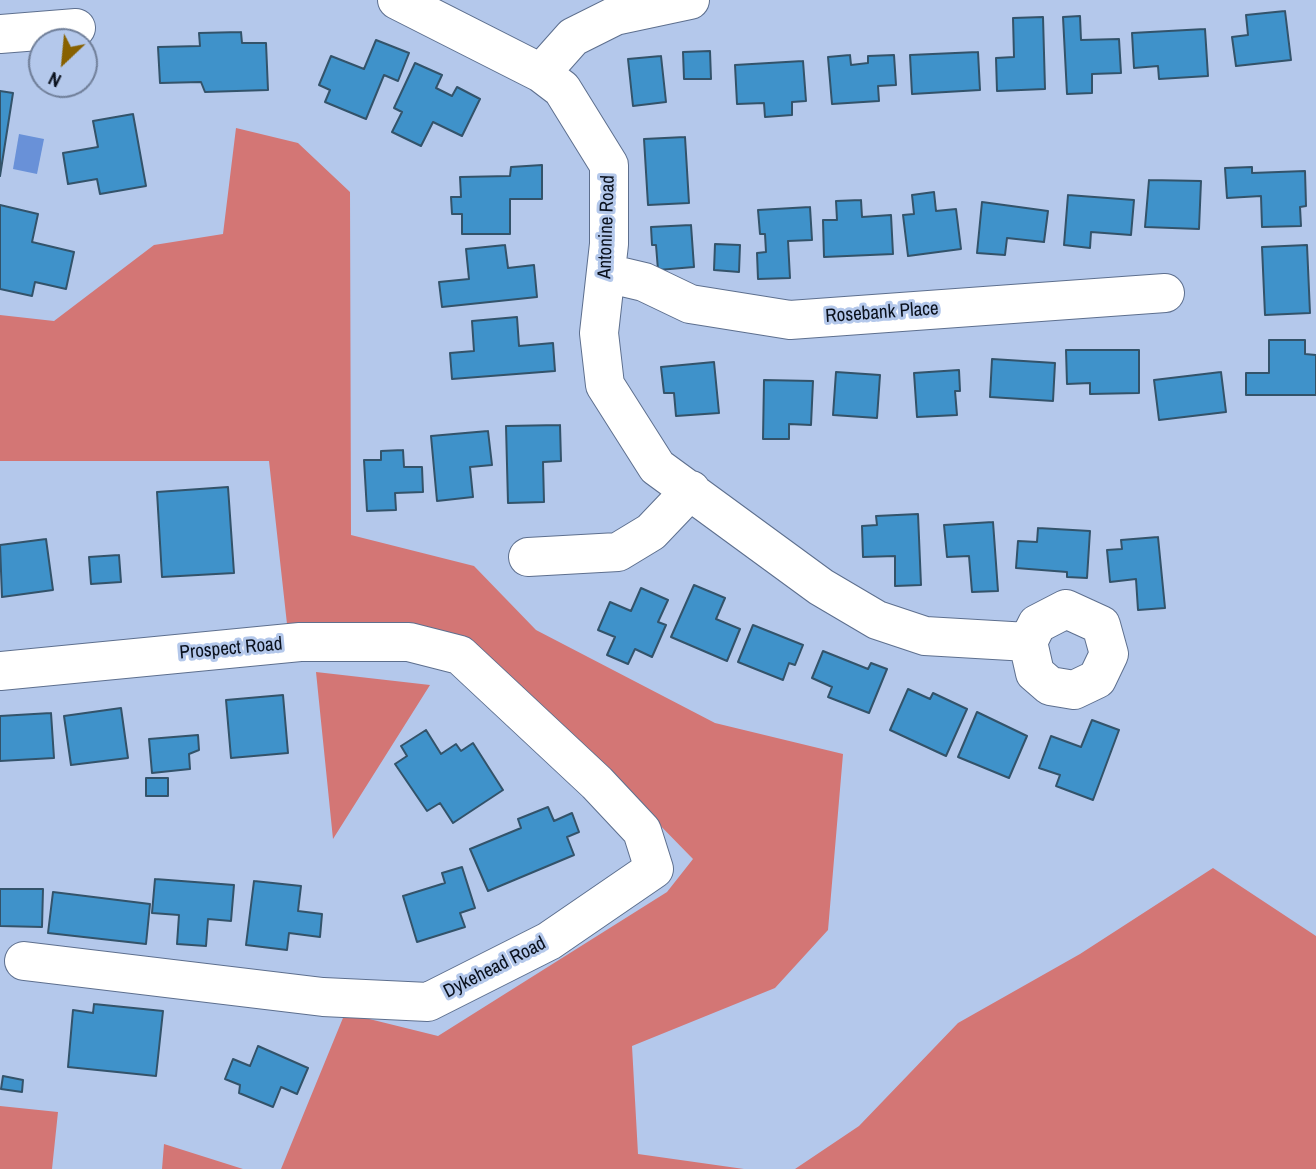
<!DOCTYPE html>
<html>
<head>
<meta charset="utf-8">
<style>
	body { margin:0 }
	#map { position:relative; width:1316px; height:1169px; overflow:hidden; background:#b4c8eb; font-family:"Archivo Narrow",sans-serif }
	canvas { display:block }
	.north { position:absolute; left:28px; top:28px; width:70px; height:70px; box-sizing:border-box; background:#b4c8eb; border:2px solid #707f99; border-radius:50%; rotate:206deg; font-size:19px; font-weight:700; line-height:28px; text-align:center; color:#0a111d }
	.north::after { content:''; display:block; margin:auto; width:24px; height:32px; background:#886100; clip-path:polygon(50% 0,100% 100%,50% 72%,0 100%) }
</style>
</head>
<body>
<div id="map">
<canvas width="1316" height="1169"></canvas>
<div class="north">N</div>
</div>
<script>
const c = document.querySelector('canvas').getContext('2d');
c.lineJoin = 'round';
function fill(path, color) { c.fillStyle = color; c.fill(path, 'evenodd'); }
const poly = rows => new Path2D(rows.map(r => 'M' + r).join(''));
function strokePath(path, color, width, dash) { c.strokeStyle = color; c.lineWidth = width; c.lineCap = dash ? 'butt' : 'round'; c.setLineDash(dash || []); c.stroke(path); }
function drawText(font, color, halo, rows, align = 'center') {
  c.font = font + ' "Archivo Narrow",sans-serif'; c.lineWidth = 6; c.setLineDash([]); c.textBaseline = 'middle'; c.strokeStyle = halo; c.fillStyle = color; for (const [text, x, y, turn = 0] of rows) {
    c.save(); c.translate(x, y); c.rotate((+turn || 0) * Math.PI / 180); c.textAlign = isNaN(turn) ? turn : align; if (halo) c.strokeText(text, 0, 0); c.fillText(text, 0, 0); c.restore();
  }
}
fill(poly([
	[236,128,298,143,350,192,351,535,474,566,536,630,715,723,843,754,828,930,775,988,632,1046,638,1154,744,1169,281,1169,345,1013,438,1036,667,892,693,859,604,768,470,642,287,624,269,461,0,461,0,315,54,321,154,245,223,234],
	[316,672,430,685,333,839],
	[1213,868,1316,936,1316,1169,795,1169,859,1126,958,1023,1080,954],
	[0,1106,58,1112,52,1169,0,1169],
	[164,1144,243,1169,162,1169]
]), '#d37675');
fill(poly([
	[19,134,44,139,37,174,13,169]
]), '#6991d8');
const building = poly([
	[1285,11,1291,60,1236,66,1232,37,1248,35,1246,15,1285,11],
	[1080,16,1081,40,1119,39,1121,73,1092,74,1092,93,1067,94,1063,17,1080,16],
	[1043,17,1045,89,997,91,996,58,1014,57,1013,18,1043,17],
	[1205,29,1208,76,1159,79,1158,66,1134,68,1132,33,1205,29],
	[241,32,242,43,266,43,268,90,205,92,201,82,160,83,158,47,200,46,199,33,241,32],
	[376,40,409,53,398,81,384,75,366,119,325,102,330,90,319,85,331,56,364,69,376,40],
	[710,51,711,79,684,79,683,52,710,51],
	[978,52,980,90,912,94,910,55,978,52],
	[84,55,89,81,84,81,84,55],
	[850,55,851,65,868,63,868,56,894,55,896,85,878,86,879,101,832,104,828,57,850,55],
	[661,56,666,102,633,106,628,59,661,56],
	[803,61,806,101,792,102,792,115,765,117,764,103,737,104,735,65,803,61],
	[415,63,442,75,436,88,452,96,457,87,480,99,462,136,433,122,421,146,392,132,402,112,394,108,415,63],
	[0,91,13,93,0,176,0,91],
	[133,114,146,186,100,194,97,179,68,184,63,153,98,147,93,121,133,114],
	[685,137,689,203,648,205,644,139,685,137],
	[542,165,542,199,510,199,510,234,462,234,462,214,452,214,451,197,461,197,460,177,510,176,511,167,542,165],
	[1252,167,1252,173,1305,171,1306,206,1300,207,1301,226,1262,227,1261,196,1227,198,1225,168,1252,167],
	[1149,180,1201,181,1199,229,1145,227,1149,180],
	[934,192,936,211,956,209,961,249,908,256,903,215,914,214,912,195,934,192],
	[1068,195,1134,200,1131,235,1091,232,1090,248,1064,245,1068,195],
	[861,200,862,217,891,215,893,254,824,257,823,220,837,220,836,201,861,200],
	[982,202,1048,211,1044,242,1007,238,1005,255,977,253,982,202],
	[0,205,38,214,32,242,74,252,66,289,35,282,32,296,0,289,0,205],
	[810,207,812,240,788,241,790,278,758,279,757,253,766,252,765,234,760,234,758,210,810,207],
	[691,225,694,267,658,270,656,245,652,245,651,227,691,225],
	[715,244,740,245,739,272,714,270,715,244],
	[505,245,508,268,534,265,537,297,442,307,439,282,469,279,466,249,505,245],
	[1307,245,1310,313,1265,315,1262,247,1307,245],
	[517,317,519,346,553,343,555,371,452,379,450,353,474,351,472,321,517,317],
	[1269,340,1305,340,1305,354,1316,355,1316,395,1246,395,1246,373,1269,373,1269,340],
	[1066,350,1139,350,1139,393,1090,394,1090,383,1067,384,1066,350],
	[992,359,1055,363,1053,401,990,397,992,359],
	[714,362,719,413,676,416,674,393,664,393,661,367,714,362],
	[959,370,960,391,955,391,957,415,917,417,914,373,959,370],
	[836,372,880,375,877,418,833,415,836,372],
	[1221,372,1226,412,1159,420,1154,380,1221,372],
	[764,380,813,381,811,425,789,424,789,439,763,439,764,380],
	[560,425,561,461,543,462,544,502,508,503,506,426,560,425],
	[488,431,492,465,470,467,473,497,437,501,431,436,488,431],
	[403,450,404,467,422,467,423,492,395,493,396,510,367,511,364,460,381,460,381,451,403,450],
	[228,487,234,573,162,577,157,492,228,487],
	[918,514,921,585,895,586,895,556,863,557,862,526,877,525,876,516,918,514],
	[993,522,998,591,972,592,969,556,947,557,944,525,993,522],
	[1038,528,1090,531,1087,578,1067,577,1067,572,1016,568,1018,541,1037,542,1038,528],
	[1158,537,1165,608,1138,610,1136,579,1110,582,1107,550,1122,549,1121,540,1158,537],
	[46,539,53,590,2,597,0,545,46,539],
	[119,555,121,582,91,584,89,557,119,555],
	[694,585,725,598,716,619,740,629,727,661,671,637,694,585],
	[641,588,668,600,658,622,666,625,652,657,635,649,628,664,607,655,615,637,598,630,610,602,631,611,641,588],
	[753,625,803,645,795,665,789,663,783,680,738,662,753,625],
	[823,651,868,669,871,663,887,669,869,713,828,697,832,687,812,678,823,651],
	[908,689,930,699,933,693,967,709,946,756,890,730,908,689],
	[283,695,288,753,231,758,226,700,283,695],
	[121,708,128,758,71,765,64,716,121,708],
	[977,712,1027,736,1009,778,958,757,977,712],
	[51,713,54,758,0,761,0,716,51,713],
	[1092,720,1119,730,1093,800,1056,786,1060,775,1039,768,1051,736,1081,747,1092,720],
	[426,730,441,754,456,744,461,751,473,743,503,790,453,823,440,803,427,811,395,764,407,756,401,746,426,730],
	[198,735,199,750,189,754,190,769,152,773,149,739,198,735],
	[146,778,168,778,168,796,146,796,146,778],
	[548,807,554,821,572,813,579,832,567,837,574,855,488,891,470,849,521,828,518,819,548,807],
	[462,867,475,908,460,913,465,927,417,942,403,896,445,883,442,873,462,867],
	[155,879,234,885,231,921,208,919,206,946,177,944,179,915,152,913,155,879],
	[254,881,301,886,298,911,322,914,320,937,289,933,287,950,246,945,254,881],
	[0,889,43,889,42,927,0,926,0,889],
	[53,892,150,904,146,944,48,933,53,892],
	[94,1004,163,1011,156,1076,68,1067,73,1010,93,1013,94,1004],
	[258,1046,308,1068,297,1094,281,1087,273,1107,239,1093,240,1085,225,1079,233,1059,250,1066,258,1046],
	[3,1076,23,1080,22,1092,1,1089,3,1076]
]);
fill(building, '#3f92ca');
strokePath(building, '#33536a', 2);
const minor = poly([
	[397,0,541,73,562,89,609,165,609,244,599,333,605,385,657,467,821,587,877,620,925,636,1028,642],
	[0,34,76,28],
	[541,73,573,37,615,16,690,0],
	[606,273,644,282,690,304,790,320,1165,293],
	[528,557,618,552,651,532,691,490],
	[1066,609,1101,625,1109,654,1097,679,1074,690,1050,686,1035,673,1028,642,1037,624,1066,609],
	[0,671,300,642,409,642,460,655,597,783,642,831,654,869,549,941,428,1002,323,997,24,961]
]);
strokePath(minor, '#5d6f8e', 40);
strokePath(minor, '#fff', 38);
drawText('19px', '#0a111d', '#b4c8eb', [
	["Antonine Road",607,227,-88],
	["Rosebank Place",882,313,-4],
	["Prospect Road",231,649,-5],
	["Dykehead Road",495,968,-27]
]);
</script>
</body>
</html>
